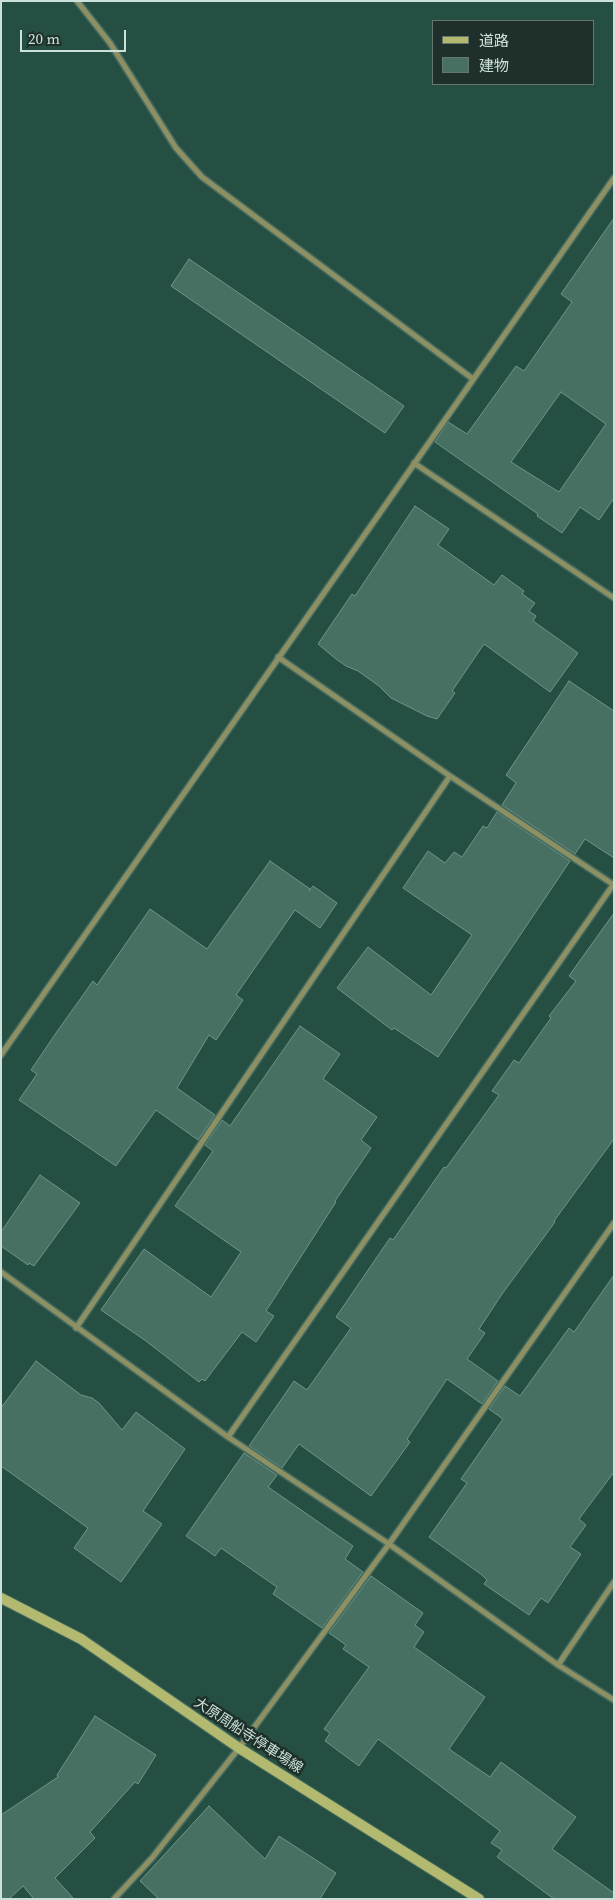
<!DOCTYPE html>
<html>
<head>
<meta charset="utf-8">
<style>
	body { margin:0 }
	#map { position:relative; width:615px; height:1900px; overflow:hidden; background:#264f43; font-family:"Source Serif 4","Noto Sans JP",serif }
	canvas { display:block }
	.frame { position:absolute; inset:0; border:2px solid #cbe1d9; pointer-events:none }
	.legend { position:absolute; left:432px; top:20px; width:162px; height:65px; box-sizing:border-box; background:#1f302b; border:1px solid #647771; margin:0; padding:6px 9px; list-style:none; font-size:15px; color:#cbe1d9 }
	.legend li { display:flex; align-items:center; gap:10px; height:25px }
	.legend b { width:25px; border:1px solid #647771 }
	.scale { position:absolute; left:20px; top:30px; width:106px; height:22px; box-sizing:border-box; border:2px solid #cbe1d9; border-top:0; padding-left:6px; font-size:15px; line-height:18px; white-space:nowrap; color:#cbe1d9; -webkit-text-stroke:4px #1f302b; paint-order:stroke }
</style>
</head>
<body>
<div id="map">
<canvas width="615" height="1900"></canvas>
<div class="frame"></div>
<ul class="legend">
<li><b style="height:6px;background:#b3ba70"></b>道路</li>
<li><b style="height:14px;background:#477063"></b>建物</li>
</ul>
<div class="scale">20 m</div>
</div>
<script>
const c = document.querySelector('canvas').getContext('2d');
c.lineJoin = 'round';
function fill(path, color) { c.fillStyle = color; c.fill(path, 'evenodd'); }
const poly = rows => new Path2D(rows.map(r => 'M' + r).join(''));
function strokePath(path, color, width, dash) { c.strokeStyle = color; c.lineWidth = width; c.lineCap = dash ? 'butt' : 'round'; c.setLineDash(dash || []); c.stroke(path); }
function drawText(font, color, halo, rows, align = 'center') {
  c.font = font + ' "Source Serif 4","Noto Sans JP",serif'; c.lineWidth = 5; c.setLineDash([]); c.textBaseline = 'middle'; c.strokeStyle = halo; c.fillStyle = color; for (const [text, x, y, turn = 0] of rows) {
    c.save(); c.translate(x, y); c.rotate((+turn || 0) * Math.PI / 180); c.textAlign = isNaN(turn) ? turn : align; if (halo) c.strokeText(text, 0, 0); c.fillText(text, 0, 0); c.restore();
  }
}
const building = poly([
	[614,218,614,498,599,520,580,507,562,533,537,516,538,514,435,442,448,422,467,434,516,366,524,371,572,302,561,294,614,218],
	[561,392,606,424,559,492,511,462,561,392],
	[189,259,404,406,385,433,171,286,189,259],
	[415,506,449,529,438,545,494,585,502,575,524,591,522,594,535,603,529,611,536,616,533,621,578,653,550,692,484,644,452,691,455,693,437,719,427,716,391,698,379,686,358,671,346,666,336,659,318,644,352,594,355,596,415,506],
	[569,681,614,711,614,858,585,839,575,854,502,805,516,783,506,775,569,681],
	[497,812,570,861,438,1057,394,1028,392,1030,337,988,368,947,431,995,472,935,403,888,428,851,445,863,454,852,462,857,483,826,487,828,497,812],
	[270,861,310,889,309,891,313,886,337,903,320,928,295,910,236,995,243,1000,216,1040,209,1035,177,1088,215,1115,198,1140,156,1110,116,1166,19,1100,37,1074,31,1070,56,1033,93,981,97,985,150,909,207,949,270,861],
	[614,913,614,1139,554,1221,555,1222,502,1294,479,1329,485,1333,467,1359,498,1381,482,1404,447,1379,407,1439,410,1442,371,1496,299,1444,282,1468,249,1446,294,1381,307,1390,351,1328,336,1317,390,1238,393,1240,444,1167,446,1168,499,1095,492,1091,514,1060,519,1063,551,1018,549,1016,576,981,569,976,614,913],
	[300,1026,340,1054,323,1079,377,1117,361,1140,371,1148,335,1201,336,1202,266,1311,274,1316,256,1342,242,1332,205,1381,202,1379,199,1382,146,1341,101,1310,144,1249,211,1297,241,1252,175,1206,213,1151,205,1145,222,1120,230,1126,300,1026],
	[40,1175,80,1203,34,1266,29,1263,28,1265,1,1246,1,1232,40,1175],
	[614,1275,614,1472,579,1519,586,1525,570,1547,581,1554,548,1603,541,1598,529,1615,484,1584,487,1580,482,1575,429,1537,467,1483,461,1479,503,1419,489,1409,505,1386,520,1396,569,1328,574,1332,614,1275],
	[36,1361,81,1395,92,1398,99,1403,122,1430,136,1412,185,1449,143,1511,162,1524,121,1582,74,1548,88,1528,1,1466,1,1408,36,1361],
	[244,1453,277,1475,268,1487,353,1546,345,1559,363,1572,322,1628,273,1594,277,1587,221,1548,215,1556,186,1536,244,1453],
	[371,1576,423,1613,415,1625,424,1632,414,1647,485,1697,449,1749,490,1777,501,1762,576,1817,552,1849,614,1893,614,1899,554,1899,497,1857,502,1850,491,1843,500,1831,378,1739,359,1766,325,1741,330,1733,324,1729,369,1667,343,1649,346,1645,329,1633,371,1576],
	[95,1716,156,1755,138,1784,135,1782,90,1832,95,1838,55,1878,74,1899,34,1899,23,1886,9,1899,1,1899,1,1815,58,1777,57,1775,95,1716],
	[209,1806,265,1859,279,1836,336,1873,320,1899,159,1899,140,1881,209,1806]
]);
fill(building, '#477063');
strokePath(building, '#6c9688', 1);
const minor = poly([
	[77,1,110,43,176,148,202,177,473,379],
	[414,463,614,598],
	[278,657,450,776,614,885],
	[1,1055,614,178],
	[1,1272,228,1437,389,1544,558,1665,614,1700],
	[76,1328,450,776],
	[228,1437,613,885],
	[558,1665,614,1582],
	[114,1899,152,1858,239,1748,389,1544,614,1223]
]);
const secondary = poly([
	[1,1598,81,1639,239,1748,479,1899]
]);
strokePath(minor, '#476c61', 8);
strokePath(secondary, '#476c61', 12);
strokePath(minor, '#8c9063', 5);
strokePath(secondary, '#b3ba70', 10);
drawText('14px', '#cbe1d9', '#1f302b', [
	["大原周船寺停車場線",248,1736,33]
]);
</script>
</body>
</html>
